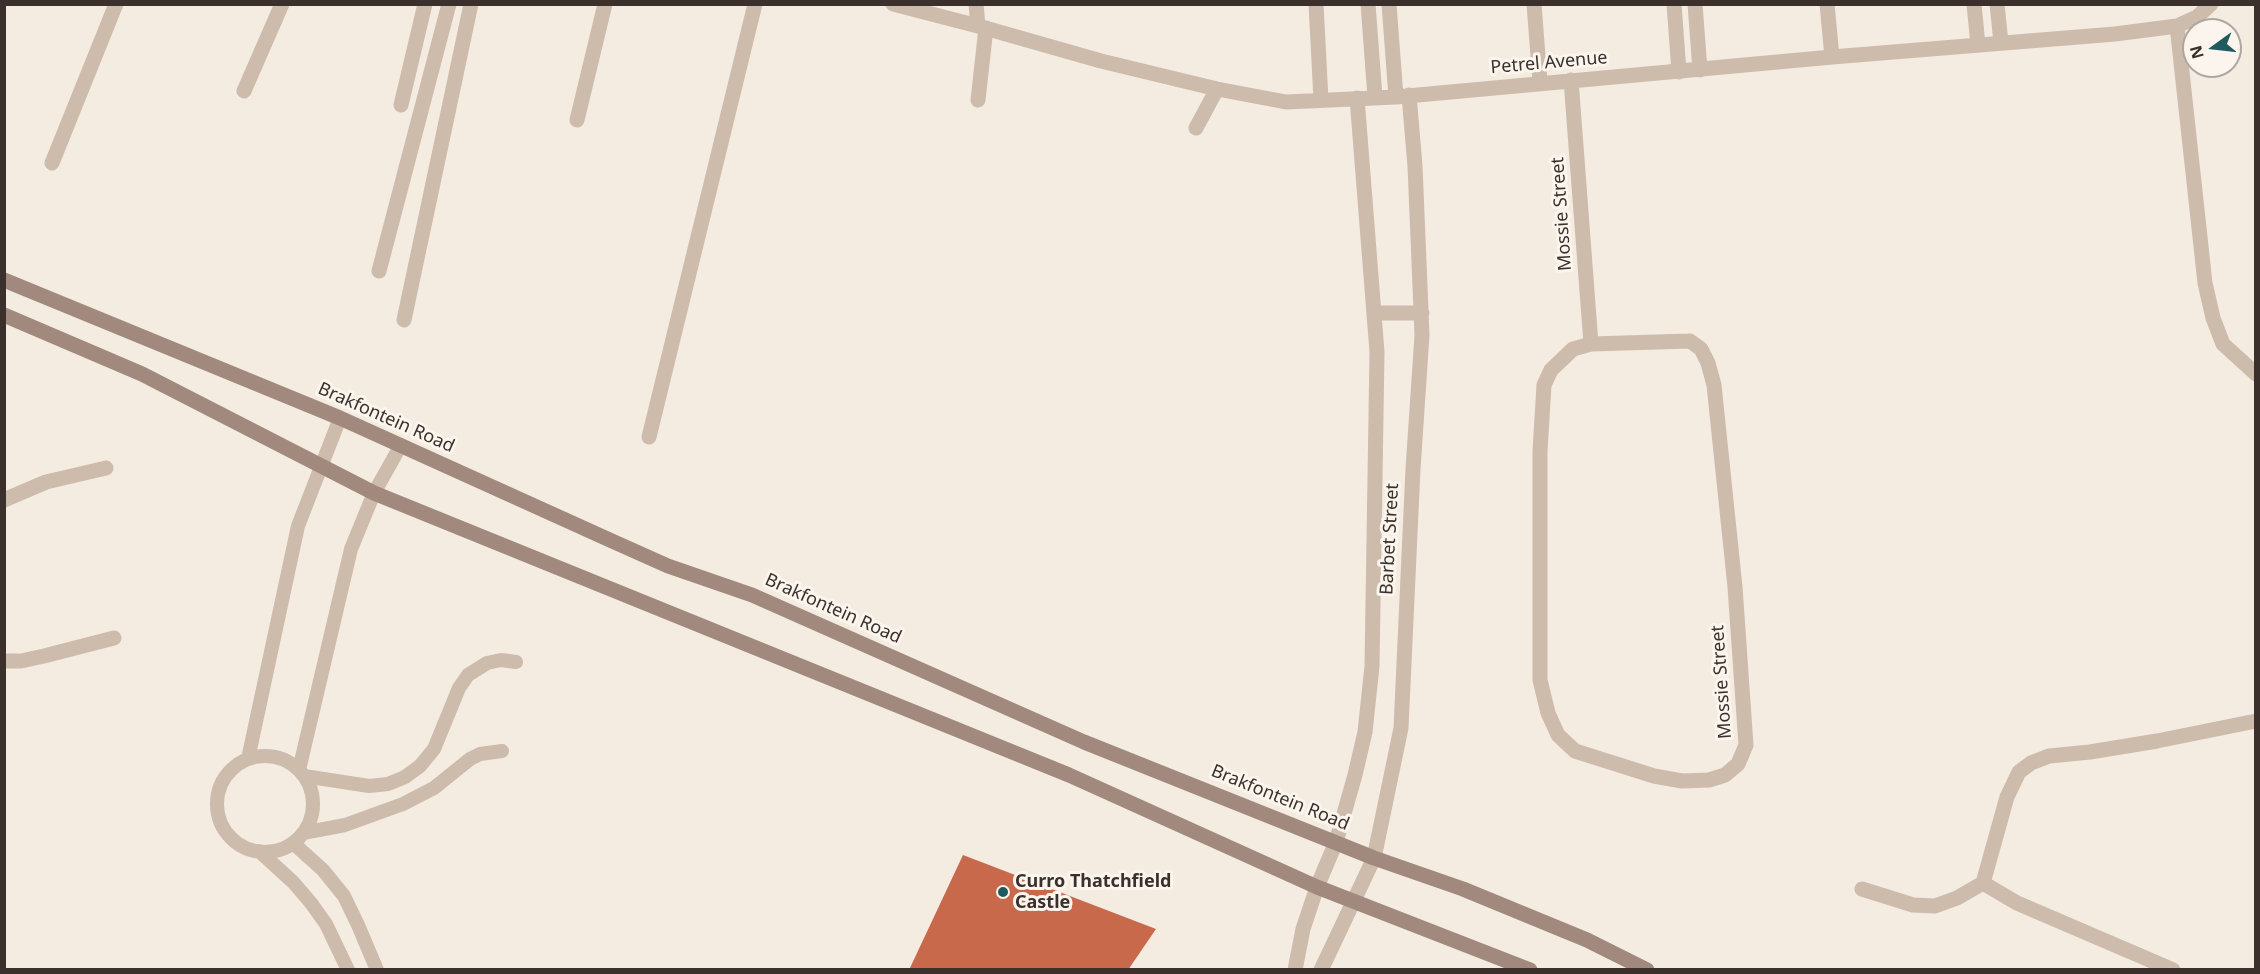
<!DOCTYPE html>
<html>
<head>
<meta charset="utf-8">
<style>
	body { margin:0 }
	#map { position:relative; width:2260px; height:974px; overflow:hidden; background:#f4ebe1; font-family:"Noto Sans",sans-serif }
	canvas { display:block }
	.frame { position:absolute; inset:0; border:6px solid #3b302b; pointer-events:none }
	.north { position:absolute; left:2182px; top:18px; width:60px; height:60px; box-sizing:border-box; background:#fbf5ee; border:2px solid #aea6a0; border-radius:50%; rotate:255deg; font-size:16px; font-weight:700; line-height:24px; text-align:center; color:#3b302b }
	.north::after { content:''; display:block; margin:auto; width:21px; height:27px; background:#1f5a5e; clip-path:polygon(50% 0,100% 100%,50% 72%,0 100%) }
</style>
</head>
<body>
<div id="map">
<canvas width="2260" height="974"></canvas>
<div class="frame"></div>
<div class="north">N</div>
</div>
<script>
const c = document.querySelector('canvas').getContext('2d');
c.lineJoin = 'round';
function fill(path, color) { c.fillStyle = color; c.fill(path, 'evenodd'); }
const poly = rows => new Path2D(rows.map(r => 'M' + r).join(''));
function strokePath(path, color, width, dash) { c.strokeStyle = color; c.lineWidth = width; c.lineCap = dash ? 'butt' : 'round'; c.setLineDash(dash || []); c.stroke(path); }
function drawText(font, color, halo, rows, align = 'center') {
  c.font = font + ' "Noto Sans",sans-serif'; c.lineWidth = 6; c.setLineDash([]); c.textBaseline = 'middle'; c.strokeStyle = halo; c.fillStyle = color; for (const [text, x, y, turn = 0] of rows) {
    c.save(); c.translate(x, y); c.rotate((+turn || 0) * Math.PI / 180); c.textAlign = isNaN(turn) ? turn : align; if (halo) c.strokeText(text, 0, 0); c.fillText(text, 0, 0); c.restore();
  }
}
fill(poly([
	[963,855,1156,929,1128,970,909,970]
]), '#c8694b');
strokePath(poly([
	'217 804a48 48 0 1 1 96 0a48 48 0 1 1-96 0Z',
	[248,759,298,526,340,418],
	[299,770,351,549,374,493,401,445],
	[304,776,369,786,388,784,405,777,420,766,434,749,459,688,468,675,487,663,501,660,516,662],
	[303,833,345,825,403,804,434,788,470,759,480,754,502,751],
	[293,843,323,870,344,896,358,925,377,970],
	[259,851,293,882,311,903,326,924,348,970]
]), '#cdbbac', 14);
strokePath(poly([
	[893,4,978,26,1101,61,1217,89,1286,102,1396,97,1832,57,2115,34,2177,26,2197,17,2211,4],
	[976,4,978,26],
	[1316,4,1321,100],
	[1368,4,1375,97],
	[1389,4,1396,97],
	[1534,4,1540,82],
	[1674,4,1679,72],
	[1695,4,1700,70],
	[1827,4,1832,57],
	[1974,4,1978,45],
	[1997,4,2001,43],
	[2177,26,2205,283,2213,318,2223,344,2256,374],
	[1571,80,1591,344],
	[244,91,282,4],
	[978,100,986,28],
	[401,105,425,4],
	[577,120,605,4],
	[1196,128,1217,89],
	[52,163,116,4],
	[379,271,449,4],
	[1374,313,1422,313],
	[404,320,471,4],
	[1690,341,1701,349,1708,363,1714,385,1735,587,1746,745,1738,764,1725,775,1709,780,1682,781,1654,776,1575,751,1558,735,1548,713,1540,680,1540,451,1544,385,1551,370,1573,349,1591,344,1690,341],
	[649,437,755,4],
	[4,500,46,482,106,468],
	[4,661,21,661,44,656,114,638],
	[1862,889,1913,905,1935,906,1957,898,1983,883],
	[1295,970,1303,929,1317,887,1336,842,1355,775,1365,732,1372,666,1377,352,1357,98],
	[1321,970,1374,858,1401,728,1413,469,1422,335,1415,166,1409,95],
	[2173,970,2017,903,1983,883,2007,797,2019,772,2031,763,2049,756,2090,752,2157,741,2256,721]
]), '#cdbbac', 15);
strokePath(poly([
	[4,280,340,418,612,541,668,566,752,595,1084,742,1374,858,1463,889,1587,940,1647,970],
	[4,315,142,374,374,493,1069,775,1317,887,1530,970]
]), '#a18a7d', 15);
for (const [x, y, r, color] of [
	[1003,892,6,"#1f5a5e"]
]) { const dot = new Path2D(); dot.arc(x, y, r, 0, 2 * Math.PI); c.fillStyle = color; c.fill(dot); strokePath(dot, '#fbf5ee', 2); }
drawText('18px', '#3b302b', '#fbf5ee', [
	["Petrel Avenue",1549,63,-5],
	["Mossie Street",1562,214,-94],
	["Brakfontein Road",386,418,24],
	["Barbet Street",1390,539,-87],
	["Brakfontein Road",833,609,24],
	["Mossie Street",1722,682,-94],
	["Brakfontein Road",1280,798,22]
]);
drawText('bold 18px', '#3b302b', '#fbf5ee', [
	["Curro Thatchfield",1015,882],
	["Castle",1015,903]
], 'left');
</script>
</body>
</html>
